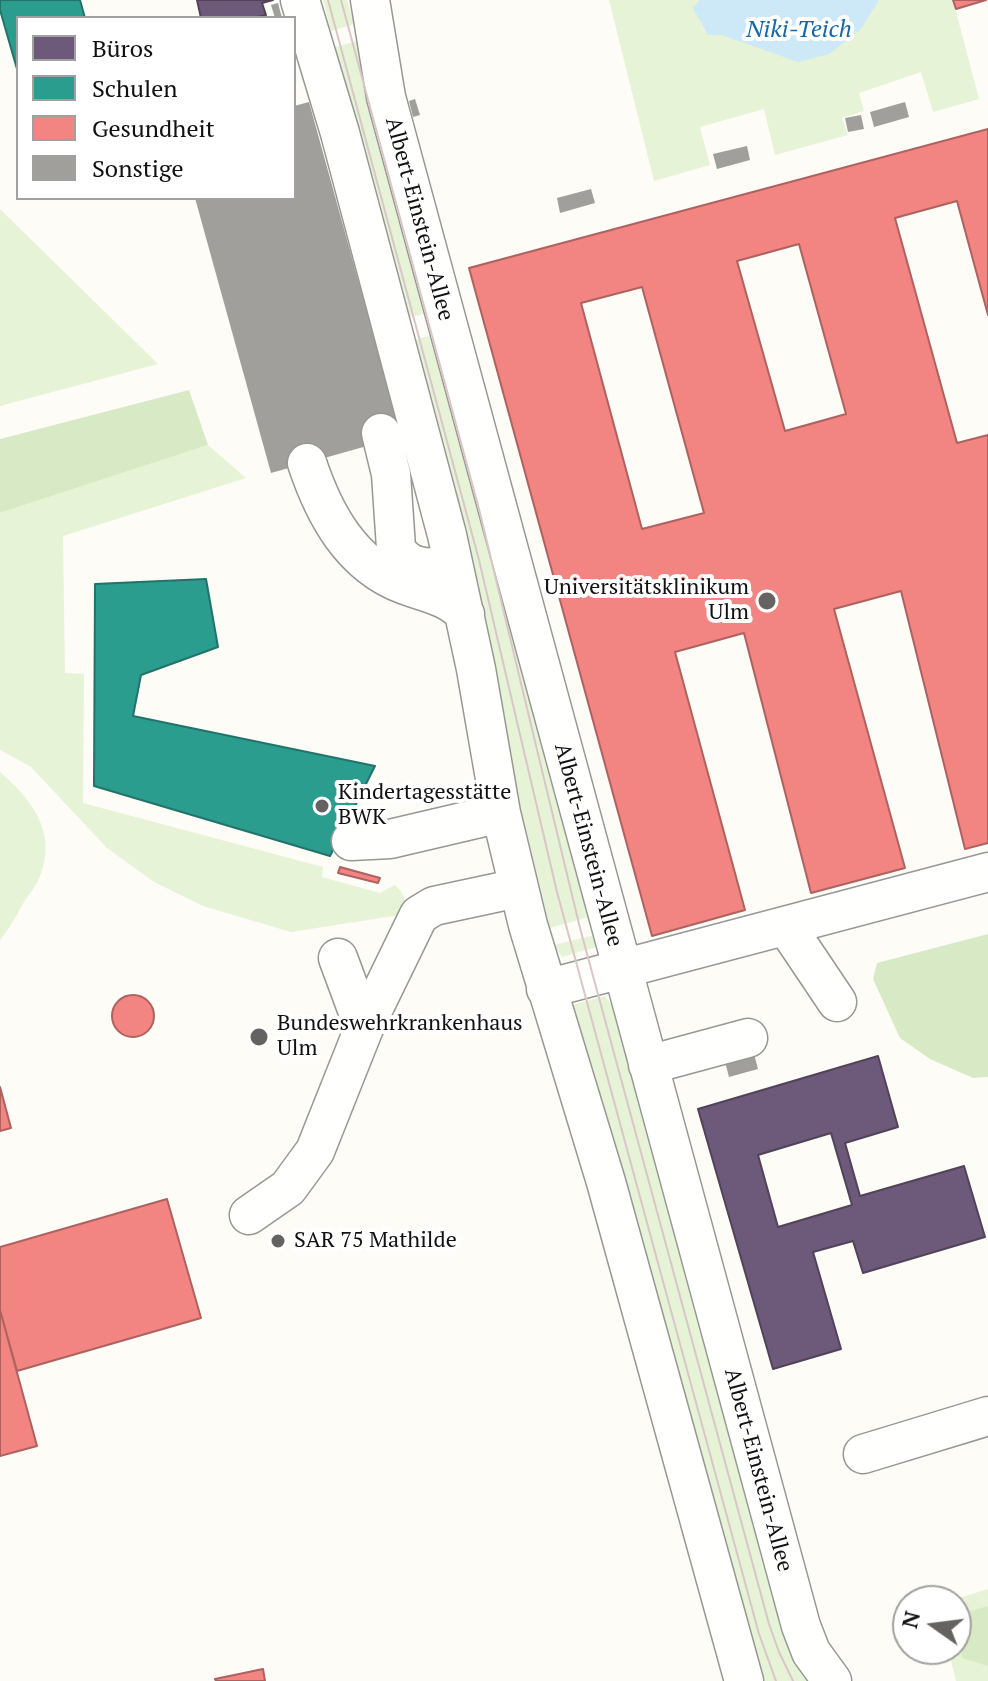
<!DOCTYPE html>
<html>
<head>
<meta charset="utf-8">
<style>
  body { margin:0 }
  #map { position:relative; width:988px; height:1681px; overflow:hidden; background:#fdfcf7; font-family:"PT Serif",serif }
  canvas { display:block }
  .legend { position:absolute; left:16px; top:16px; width:280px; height:184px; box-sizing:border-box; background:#fff; border:2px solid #a0a0a0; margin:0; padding:10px 14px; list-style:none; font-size:24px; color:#111 }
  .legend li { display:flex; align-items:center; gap:16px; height:40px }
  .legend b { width:40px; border:2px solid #a0a0a0 }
  .north { position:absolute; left:892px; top:1585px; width:80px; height:80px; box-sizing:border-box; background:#fff; border:2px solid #a0a0a0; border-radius:50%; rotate:284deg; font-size:22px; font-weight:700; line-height:32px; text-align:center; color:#111 }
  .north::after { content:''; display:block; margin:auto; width:28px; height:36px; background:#646362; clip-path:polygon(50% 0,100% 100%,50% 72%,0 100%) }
</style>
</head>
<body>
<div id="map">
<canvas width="988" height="1681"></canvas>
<ul class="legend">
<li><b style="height:22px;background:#6d597a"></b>Büros</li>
<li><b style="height:22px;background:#2a9d8f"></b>Schulen</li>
<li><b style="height:22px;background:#f28482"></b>Gesundheit</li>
<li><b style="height:22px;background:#a19f9c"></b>Sonstige</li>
</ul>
<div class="north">N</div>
</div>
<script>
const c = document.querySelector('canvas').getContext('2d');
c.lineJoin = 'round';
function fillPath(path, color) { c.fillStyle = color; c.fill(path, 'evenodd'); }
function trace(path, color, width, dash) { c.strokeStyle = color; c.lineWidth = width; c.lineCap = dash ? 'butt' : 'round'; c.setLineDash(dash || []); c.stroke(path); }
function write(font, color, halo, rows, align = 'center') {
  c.font = font + ' "PT Serif",serif'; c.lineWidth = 8; c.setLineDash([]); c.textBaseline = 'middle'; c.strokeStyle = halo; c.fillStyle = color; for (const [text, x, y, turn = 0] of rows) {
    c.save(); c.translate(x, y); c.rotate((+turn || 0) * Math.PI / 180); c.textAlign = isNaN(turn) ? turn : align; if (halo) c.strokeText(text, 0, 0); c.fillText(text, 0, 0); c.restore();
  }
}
const green = new Path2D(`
  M 323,0 L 347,0 L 354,24 L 331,31 Z
  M 609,0 L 953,0 L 979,99 L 933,112 L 921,72 L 859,93 L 864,111 L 842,118 L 848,135 L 775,155 L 764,109 L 700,127 L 710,165 L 654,181 Z
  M 370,37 L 435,311 L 400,320 L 323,51 Z
  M 0,209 L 158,364 L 0,406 Z
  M 441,333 L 599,914 L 550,928 L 406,342 Z
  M 208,445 L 246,478 L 63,536 L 65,673 L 84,674 L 83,803 L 323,867 L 322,877 L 380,893 L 395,885 C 407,896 406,902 400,915 L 291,932 L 203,906 L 154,882 L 107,848 L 31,767 L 0,750 L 0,513 Z
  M 0,772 C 31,799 58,832 40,876 C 37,885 29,894 24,902 C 16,916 10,928 0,940 Z
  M 603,933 L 603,945 L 562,957 L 554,945 Z
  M 605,996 L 611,1004 L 819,1681 L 752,1681 L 572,1005 Z
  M 988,1589 L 988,1681 L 956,1681 L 948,1649 L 956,1649 L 956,1601 L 949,1601 Z`);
const forest = new Path2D(`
  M 189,390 L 208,445 L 0,513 L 0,439 Z
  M 988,934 L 988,1077 L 973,1078 L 930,1059 L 900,1038 L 873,979 L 877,963 Z
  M 988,1606 L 988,1666 L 962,1658 L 956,1631 L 956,1615 Z`);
const water = new Path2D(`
  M 700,0 L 878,0 L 878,2 L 860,30 L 829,54 L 798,62 L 722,35 L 708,35 L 693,8 Z`);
const offices = new Path2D(`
  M 197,0 L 273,0 L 262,3 L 266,15 L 253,18 L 201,18 Z
  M 878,1056 L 898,1127 L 845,1143 L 860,1196 L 964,1166 L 985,1237 L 863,1273 L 853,1241 L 813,1252 L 841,1349 L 773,1369 L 698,1109 ZM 831,1133 L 852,1205 L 778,1227 L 758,1155 Z`);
const schools = new Path2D(`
  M 0,0 L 80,0 L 85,18 L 18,18 L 17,69 L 0,10 Z
  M 206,579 L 218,647 L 141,675 L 133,716 L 375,766 L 330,856 L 94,786 L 95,584 Z`);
const health = new Path2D(`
  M 953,0 L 986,0 L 956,9 Z
  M 988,129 L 988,315 L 957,201 L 895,218 L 957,443 L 988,435 L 988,843 L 965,849 L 901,591 L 834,609 L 905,868 L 811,893 L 744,633 L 675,652 L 745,910 L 652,936 L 469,268 ZM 799,244 L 846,414 L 785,431 L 737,261 ZM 642,287 L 704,513 L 642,529 L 581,303 Z
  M 340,867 L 380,878 L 378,883 L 338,873 Z
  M112 1016a21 21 0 1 1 42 0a21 21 0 1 1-42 0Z
  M 0,1087 L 11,1128 L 0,1131 Z
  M 167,1199 L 201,1318 L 17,1371 L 0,1310 L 0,1247 Z
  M 0,1310 L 37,1446 L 0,1456 Z
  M 263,1669 L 265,1681 L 216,1681 L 215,1679 Z`);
const building = new Path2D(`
  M 278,3 L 282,18 L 275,18 L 271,5 Z
  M 415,99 L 420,115 L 413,117 L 409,101 Z
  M 309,102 L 399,428 L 374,444 L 271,473 L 195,198 L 294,198 L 294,106 Z
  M 905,102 L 909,117 L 874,127 L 870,112 Z
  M 861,115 L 864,129 L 848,132 L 845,118 Z
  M 747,146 L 750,160 L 717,169 L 713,154 Z
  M 591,189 L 595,203 L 560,213 L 557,198 Z
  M 753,1050 L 758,1069 L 729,1077 L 724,1058 Z`);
const minor = new Path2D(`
  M 300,0 L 340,133 L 447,535 L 476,669 L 501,813 L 528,925 L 606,1182 L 744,1681
  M 370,0 L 386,97 L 801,1626 L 811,1652 L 832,1681
  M 381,433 L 391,474 L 396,548 C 406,567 424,569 443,567
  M 307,463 C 324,514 351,565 405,585 C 427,593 448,596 465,614
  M 351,841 L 390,839 L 501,813
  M 786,926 L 837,1002
  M 338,958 L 364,1028
  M 546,989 L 988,872
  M 648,1065 L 748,1038
  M 249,1215 L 288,1188 L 315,1151 L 364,1028 L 419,915 L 434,906 L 518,888
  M 863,1454 L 988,1416`);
const tram = new Path2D(`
  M 328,0 L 479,560 L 557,892 L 759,1634 L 776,1681
  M 341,0 L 479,509 L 580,928 L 769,1624 L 779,1652 L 793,1681`);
const markers = [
  [767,601,10,"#646362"],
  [322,806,8,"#646362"],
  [259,1037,10,"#646362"],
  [278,1241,8,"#646362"]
];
const streetNames = [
  ["Albert-Einstein-Allee",419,219,75],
  ["Albert-Einstein-Allee",588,845,75],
  ["Albert-Einstein-Allee",758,1470,75]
];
const poiNames = [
  ["Universitätsklinikum",749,588,"right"],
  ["Ulm",749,613,"right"],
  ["Kindertagesstätte",338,793],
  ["BWK",338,818],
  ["Bundeswehrkrankenhaus",277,1024],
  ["Ulm",277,1049],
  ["SAR 75 Mathilde",294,1241]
];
const waterNames = [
  ["Niki-Teich",799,30]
];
fillPath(green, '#e7f3d7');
fillPath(forest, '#d8eac5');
fillPath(water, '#cde8f7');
fillPath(offices, '#6d597a');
trace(offices, '#51435a', 2);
fillPath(schools, '#2a9d8f');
trace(schools, '#227369', 2);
fillPath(health, '#f28482');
trace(health, '#ae6260', 2);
fillPath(building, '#a19f9c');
trace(minor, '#979795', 41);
trace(minor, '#fffffe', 38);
trace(tram, '#d9c6c7', 2);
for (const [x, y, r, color] of markers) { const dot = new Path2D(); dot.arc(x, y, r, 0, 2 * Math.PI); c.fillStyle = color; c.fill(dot); trace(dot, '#fff', 3); }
write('22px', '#111', '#fff', streetNames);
write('22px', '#111', '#fff', poiNames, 'left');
write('italic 24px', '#1768a6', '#fff', waterNames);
</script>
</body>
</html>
